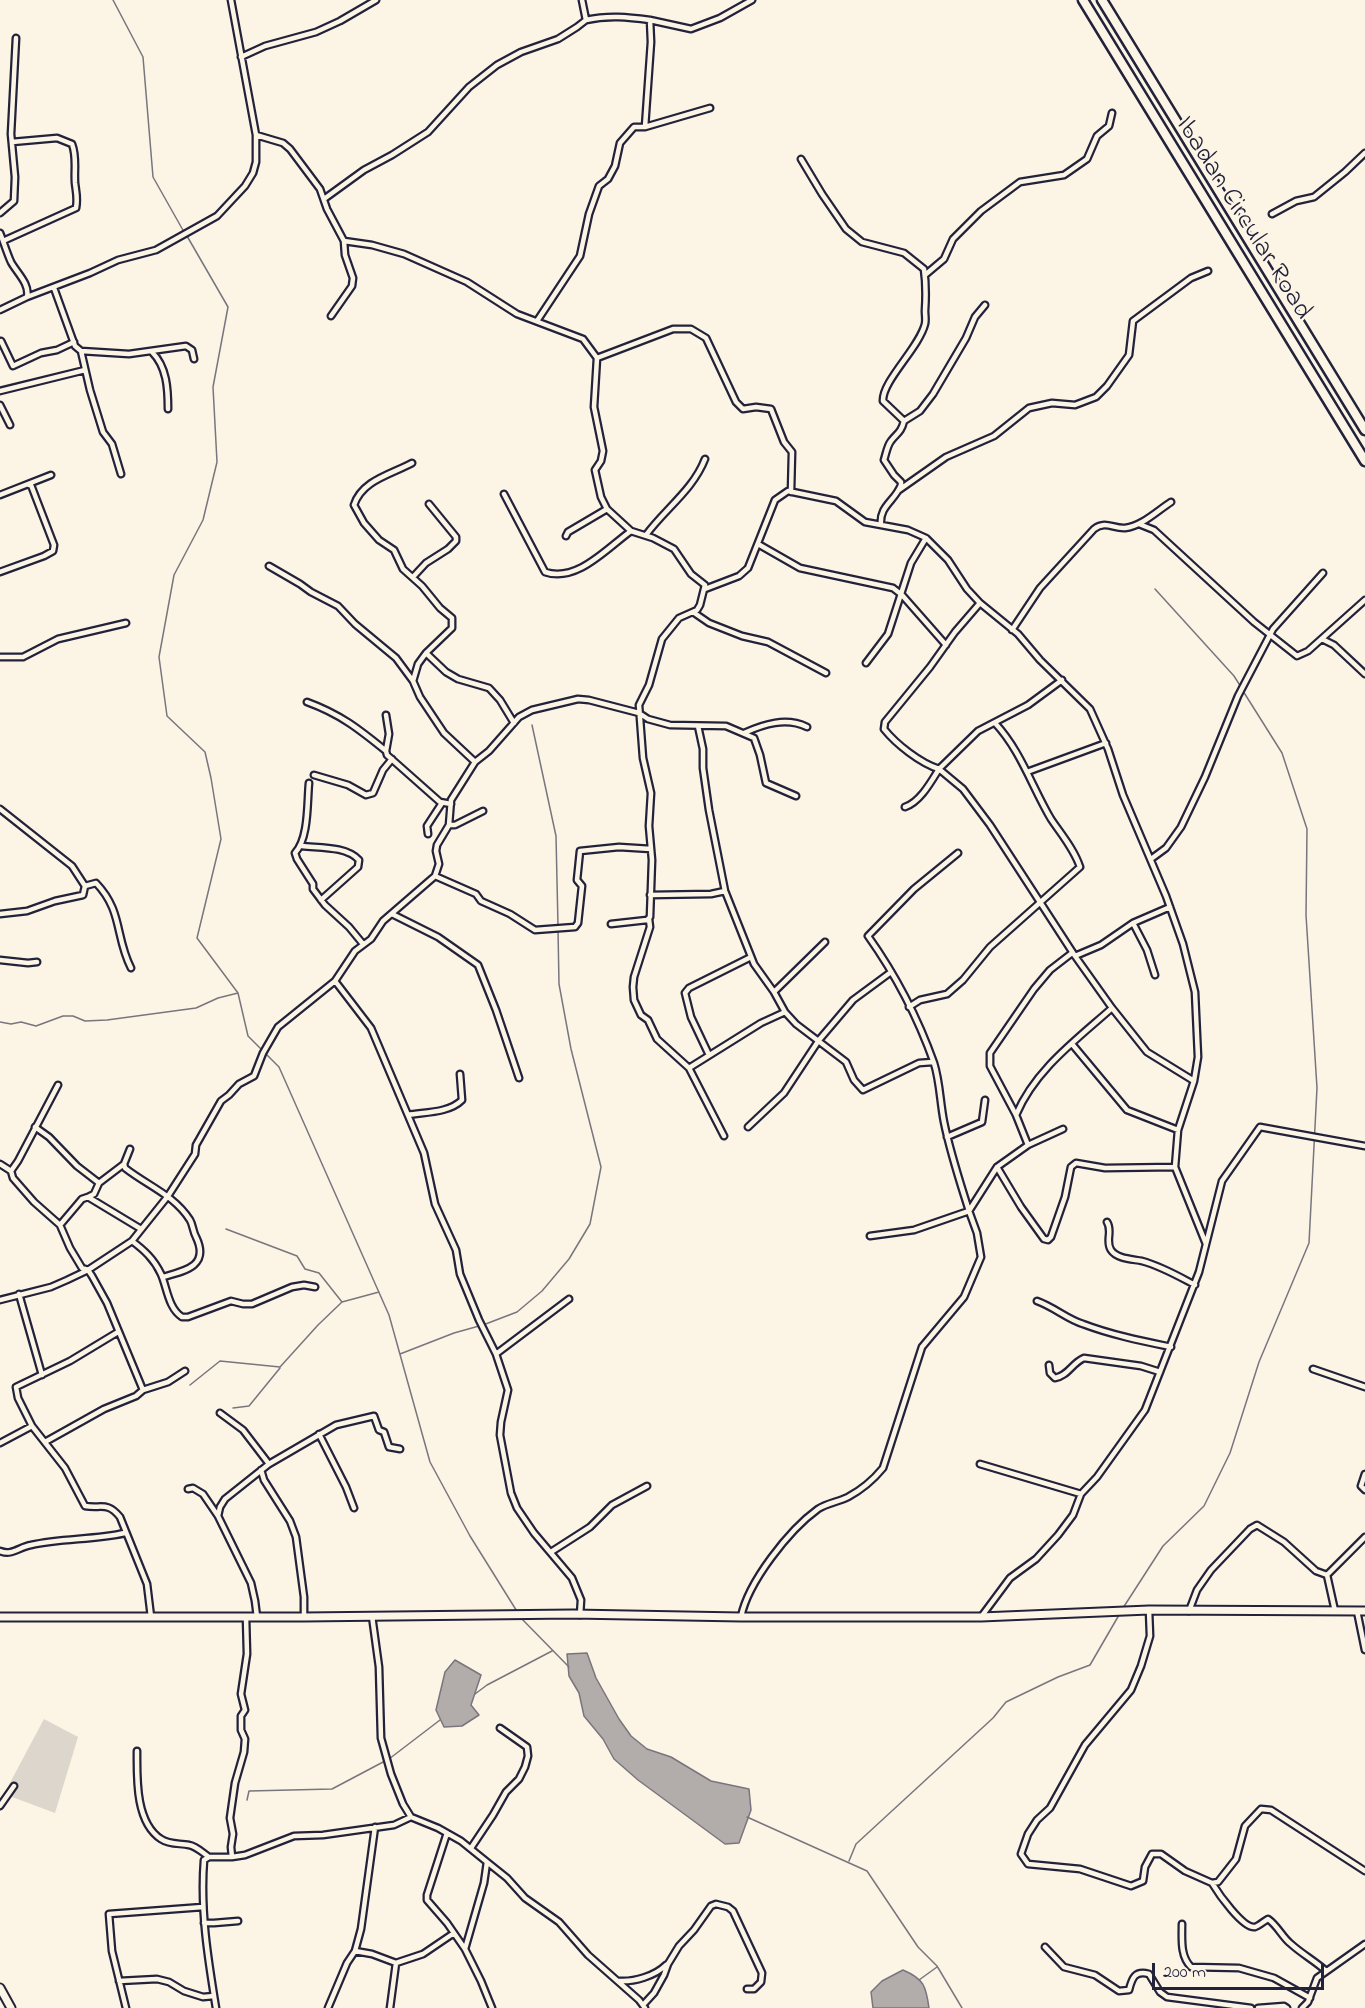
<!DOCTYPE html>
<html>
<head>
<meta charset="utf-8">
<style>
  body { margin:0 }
  #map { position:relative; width:1365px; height:2008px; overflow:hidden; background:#fcf5e5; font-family:"Indie Flower",sans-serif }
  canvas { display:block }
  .scale { position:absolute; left:1152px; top:1963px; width:172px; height:27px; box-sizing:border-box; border:3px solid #22223b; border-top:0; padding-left:8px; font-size:18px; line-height:21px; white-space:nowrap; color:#22223b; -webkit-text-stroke:4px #fcf5e5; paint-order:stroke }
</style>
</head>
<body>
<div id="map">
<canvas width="1365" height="2008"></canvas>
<div class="scale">200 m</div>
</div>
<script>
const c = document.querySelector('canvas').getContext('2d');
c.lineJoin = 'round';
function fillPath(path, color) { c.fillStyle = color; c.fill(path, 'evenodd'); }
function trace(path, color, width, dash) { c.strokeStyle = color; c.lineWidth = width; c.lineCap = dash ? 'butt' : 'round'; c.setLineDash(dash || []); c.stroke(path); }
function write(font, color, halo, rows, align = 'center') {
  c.font = font + ' "Indie Flower",sans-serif'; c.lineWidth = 5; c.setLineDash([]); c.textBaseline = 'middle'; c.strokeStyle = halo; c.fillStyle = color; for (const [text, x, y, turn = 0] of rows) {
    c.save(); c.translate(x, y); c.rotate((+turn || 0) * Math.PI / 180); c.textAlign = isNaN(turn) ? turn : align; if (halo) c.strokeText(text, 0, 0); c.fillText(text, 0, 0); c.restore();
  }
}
const green = new Path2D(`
  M 44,1719 L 78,1737 L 55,1813 L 4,1794 Z`);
const water = new Path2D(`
  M 587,1653 L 596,1678 L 619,1719 L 631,1736 L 647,1749 L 671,1757 L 711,1781 L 749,1789 L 751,1810 L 739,1843 L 725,1844 L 638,1780 L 614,1759 L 603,1739 L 584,1716 L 579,1693 L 569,1676 L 567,1654 Z
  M 455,1660 L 481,1675 L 471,1705 L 479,1715 L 462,1726 L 444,1727 L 436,1710 L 445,1672 Z
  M 903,1970 C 924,1979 926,1986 929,2008 L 873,2008 L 871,1992 L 882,1981 Z`);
const stream = new Path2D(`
  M 113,0 L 143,57 L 153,177 L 184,232
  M 187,236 L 228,307 L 213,387 L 217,462 L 203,520 L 174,575 L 159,657 L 167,716 L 205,752 L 211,778 L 221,839 L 197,938 L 238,993 L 248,1036 L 279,1067 L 389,1315 L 430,1462 L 470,1536 L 518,1613
  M 1155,589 L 1234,676 L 1241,687
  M 532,725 L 556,836 L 558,926
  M 0,1022 L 11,1024 L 21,1022 L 36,1026 L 63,1016 L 73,1016 L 85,1021 L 107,1020 L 196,1008 L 218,998 L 238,993
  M 226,1229 L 297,1256 L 305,1269 L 319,1273 L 342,1302
  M 483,1325 L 517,1312 L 542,1291 L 569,1259 L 590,1224 L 601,1167 L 571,1049 L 559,984 L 558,930
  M 400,1354 L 454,1333 L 479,1326
  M 190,1385 L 220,1361 L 280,1367 L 318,1325 L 342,1302 L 379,1292
  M 233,1408 L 249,1406 L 280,1368
  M 1123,1608 L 1163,1546 L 1204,1506 L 1230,1453 L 1259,1362 L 1309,1243 L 1317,1088 L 1306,915 L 1307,829 L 1282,753 L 1243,691
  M 520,1617 L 569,1667
  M 475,1694 L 487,1685 L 552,1651
  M 389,1759 L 440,1720
  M 247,1800 L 249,1791 L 332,1789 L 385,1761
  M 747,1817 L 867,1871 L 918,1947 L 937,1966 L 962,2008
  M 849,1861 L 856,1844 L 993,1718 L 1006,1702 L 1058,1677 L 1090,1665 L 1119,1615
  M 919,1980 L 937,1967`);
const street = new Path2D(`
  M 582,0 L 586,20 C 608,15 628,17 650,20 L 651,42 L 645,127
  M 650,20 L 691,29 L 720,18 L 752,0
  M 241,57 L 265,46 L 316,32 L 340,21 L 376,0
  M 256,135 L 283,143 L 290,149 L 320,189 L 327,209 L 344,241 L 345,255 L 353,278 L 352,286 L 331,316
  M 801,159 L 822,194 L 846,229 L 862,242 L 904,253 L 924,269 C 926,283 926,296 925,311 C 925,315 926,320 925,324 C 919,348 882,381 883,401 L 904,421 C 901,433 897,433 891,441 C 887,446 886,454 884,460 L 894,475 L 901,482 L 901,485 C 895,501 879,506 881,525
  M 324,199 L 364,170 L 392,155 L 428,132 L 469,87 L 497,65 L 521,52 L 558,39 L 577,27 L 586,20
  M 0,213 L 14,201 L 15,177 L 11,134 L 16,38
  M 1272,214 L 1296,201 L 1314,197 L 1345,172 L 1365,153
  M 0,233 C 4,243 7,253 11,262 C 17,273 30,284 27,297
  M 3,241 L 76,208 C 78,198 76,192 75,183 C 74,169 77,157 72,144 L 57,138 L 12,142
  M 344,241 L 372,245 L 404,254 L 467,282 L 517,314 L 583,339 L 597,358 L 594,407 L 603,451 L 601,461 L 595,470 L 601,497 L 607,509
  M 925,275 L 944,259 L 953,239 L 981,211 L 1020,182 L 1064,175 L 1087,159 L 1097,136 L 1109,126 L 1112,113
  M 54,288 L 75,346 L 81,351 L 129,354 L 186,346 L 192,350 L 194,359
  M 0,310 L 27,297 L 90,273 L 118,260 L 156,250 L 217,216 L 245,186 L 253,173 L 256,162 L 256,135 L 231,0
  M 537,321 L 580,256 L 589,214 L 599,186 L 608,179 L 615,166 L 620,143 L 634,127 L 645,127 L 710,108
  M 1,341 L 13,366 L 41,353 L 57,350 L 74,342
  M 81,351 L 90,390 L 103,432 L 112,444 L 121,474
  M 152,352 C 167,367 168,389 168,409
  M 597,358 L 673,329 L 691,329 L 706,338 L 736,402 L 743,409 L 756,407 L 771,409 L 784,442 L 792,452 L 791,492
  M 0,391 L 85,370
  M 0,405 L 10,425
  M 904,421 L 920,411 L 933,394 L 966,338 L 975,317 L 985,305
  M 412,463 C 392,474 362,480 354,505 L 364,523 L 379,540 L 394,550 L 403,569 L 422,586 L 440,608 L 452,618 L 452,628 L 426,653
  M 899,490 L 946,457 L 994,436 L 1029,408 L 1052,403 L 1075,405 L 1096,397 L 1107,386 L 1129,355 L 1133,321 L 1191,278 L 1208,271
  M 504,494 L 545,572 C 577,583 607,548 631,531
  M 0,495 L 51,475
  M 1139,524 L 1154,530 L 1254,622 L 1297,656 L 1308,651 L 1365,600
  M 646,535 C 665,509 693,490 705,459
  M 566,536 L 568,532 L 607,509 L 631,531 L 653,538 L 674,549 L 691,574 L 705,585 L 700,605 L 697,610 L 679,618 L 662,639 L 649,685 L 639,705 L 643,758 L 651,793 L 649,826 L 652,860 L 650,917 L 647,920 L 611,924
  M 758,544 L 800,568 L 893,588 L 902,595 L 946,645
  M 269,566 L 300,584 L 311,592 L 338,606 L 355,624 L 396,658 L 413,681 L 418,664 L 426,653 L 446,672 L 458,679 L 489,688 L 500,700 L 514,723
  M 0,572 L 44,556 L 53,551 L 54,545 L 31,485 L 29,485
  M 413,577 L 426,563 L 448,549 L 456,541 L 456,537 L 429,504
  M 705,589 L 739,576 L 748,568 L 775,500 L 788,491 L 836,501 L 865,522 L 908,530 L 926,538 L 948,560 L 967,589 L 980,603 L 1018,634 L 1040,660 L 1090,709 L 1108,749 L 1123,795 L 1166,896 L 1183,944 L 1195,992 L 1198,1057 L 1194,1081 L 1178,1130 L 1175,1167 L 1206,1244
  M 693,612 L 709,623 L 742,636 L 768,642 L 826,673
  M 1012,630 L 1040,588 L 1094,529 C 1106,520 1113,529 1125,528 C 1142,526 1157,511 1171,502
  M 1322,639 L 1334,645 L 1365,674
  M 0,657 L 23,657 L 58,639 L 126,623
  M 866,663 L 888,634 L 911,563 L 926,538
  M 1062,680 L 1028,705 L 978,731 L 939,769 L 963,789 L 990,825 L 1075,956 L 1112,1008 L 1147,1052 L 1194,1081
  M 413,681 L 420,697 L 444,733 L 475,762
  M 307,702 C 340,714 359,729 386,751
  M 386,715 L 389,734 L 386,751 L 387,755 L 440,802 L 451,804
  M 698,726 L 703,749 L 703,768 L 709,810 L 725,891 L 754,964 L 774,992 L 785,1012 L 796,1024 L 846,1062 L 854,1080 L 863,1090 L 919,1063 L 933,1062
  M 744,733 C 764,724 786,717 807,727
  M 1027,772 L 1106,743
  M 314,775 L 348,785 L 366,795 L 373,793 L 383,770 L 392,759
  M 309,783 C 307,803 309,838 295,853 L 297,859 L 313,884 L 313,889 L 325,905 L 349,927 L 363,944
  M 905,807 C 920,802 931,782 939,769 C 920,763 896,744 884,729 L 885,722 L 930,667 L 955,632 L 980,603
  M 0,809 L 72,866 L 85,886 L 83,895 L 55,901 L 27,911 L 0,914
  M 449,825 L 455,825 L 483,811
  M 428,834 L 427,826 L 442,803
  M 302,846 C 320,848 346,846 359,860 L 358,867 L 321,900
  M 958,853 L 914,889 L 868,936 C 895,974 918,1018 934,1063 C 940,1082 940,1102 944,1122 C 950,1152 960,1182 969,1211
  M 1151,859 L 1166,848 L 1181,827 L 1205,777 L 1238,696 L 1273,629 L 1323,573
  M 435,876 L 476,894 L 481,901 L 510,914 L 535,930 L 575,927 L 578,923 L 582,886 L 577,880 L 580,851 L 619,847 L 651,849
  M 85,886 L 96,883 C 123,911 115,937 131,968
  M 650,895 L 711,894 L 725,891
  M 392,914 L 438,937 L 478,965 L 496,1010 L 519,1078
  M 649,919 L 650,927 L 634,977 L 633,987 L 634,1000 L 641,1015 L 648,1020 L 657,1039 L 689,1068 L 724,1136
  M 1133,923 L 1147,950 L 1155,975
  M 1075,956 L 1101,945 L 1133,923 L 1170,907
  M 0,960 L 28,963 L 37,962
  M 335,981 L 371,1028 L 424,1153 L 435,1204 L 456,1250 L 460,1274 L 479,1320 L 496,1354 L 508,1390 L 501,1422 L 500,1435 L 511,1493 L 517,1508 L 534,1533 L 572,1578 L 581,1600 L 580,1615
  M 774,992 L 825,942
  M 909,1007 L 920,1000 L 947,994 L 963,980 L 990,947 L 1080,867 C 1074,849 1061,834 1051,819 C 1032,787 1021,751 995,723
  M 1072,1044 L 1127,1110 L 1178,1130
  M 709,1055 L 691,1017 L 685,993 L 689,988 L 751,957
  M 689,1068 L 761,1023 L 785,1012
  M 408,1115 C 425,1112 449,1113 462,1100 L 460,1074
  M 1016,1115 L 990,1066 L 990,1053 L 1034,989 L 1050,970 L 1072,953
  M 35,1127 L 49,1137 L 77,1166 L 99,1183
  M 748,1127 L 784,1093 L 819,1040 L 853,1000 L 891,972
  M 947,1137 L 982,1122 L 985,1100
  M 1028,1145 L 1063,1129
  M 130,1149 L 124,1164 L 125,1168 C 148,1186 174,1195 190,1220 C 193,1225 193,1232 196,1237 C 210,1266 185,1271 163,1277
  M 0,1164 L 11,1171 L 13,1178 L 34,1202 L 60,1225 L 70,1248 L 82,1268 L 88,1270 L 92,1276 L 107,1303 L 143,1390
  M 997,1167 L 1021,1207 L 1044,1239 L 1048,1240 L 1051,1237 L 1065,1197 L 1071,1167 L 1076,1163 L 1105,1168 L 1175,1167
  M 11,1171 L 18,1161 L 58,1085
  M 88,1197 L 94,1194 L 99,1183 L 124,1164
  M 969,1211 L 997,1167 L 1028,1145 L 1016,1115 C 1035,1070 1076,1040 1112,1008
  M 1107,1222 C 1113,1231 1105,1241 1111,1250 C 1117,1259 1132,1259 1142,1261 C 1161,1266 1178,1276 1195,1285
  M 60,1225 L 82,1199 L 88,1197 L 141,1229
  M 132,1241 C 144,1250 154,1259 161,1274 C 167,1287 168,1308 182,1317 L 188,1317 L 231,1301 L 243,1304 L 252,1304 L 292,1287 L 304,1285 L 315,1287
  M 19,1294 L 42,1375
  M 0,1300 L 51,1287 L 67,1280 L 88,1270 L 132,1241 L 168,1196 L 195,1154 L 196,1145 L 221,1101 L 229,1095 L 239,1084 L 254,1076 L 263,1053 L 278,1027 L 335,981 L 355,951 L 371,939 L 383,921 L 435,876 L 439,864 L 436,851 L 437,845 L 449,825 L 451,800 L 475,762 L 489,751 L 519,717 L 532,710 L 578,699 L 589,700 L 639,713 L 648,719 L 670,725 L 726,726 L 754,738 L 760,755 L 766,783 L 796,796
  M 1037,1301 C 1054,1307 1067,1319 1083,1324 C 1112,1335 1142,1341 1171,1347
  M 496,1354 L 569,1299
  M 1049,1365 L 1050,1373 L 1055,1378 C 1068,1376 1072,1363 1084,1358 L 1141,1366 L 1160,1372
  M 1313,1369 L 1365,1387
  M 220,1413 L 243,1430 L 269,1464
  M 32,1426 L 18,1398 L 16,1387 L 70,1361 L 118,1332
  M 319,1434 L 346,1487 L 354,1508
  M 45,1442 L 104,1409 L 136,1396 L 143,1390 L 168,1382 L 185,1371
  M 0,1443 L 32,1426 L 65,1468 L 85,1506 C 101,1509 107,1501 120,1517 L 147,1584 L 151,1617
  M 980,1464 L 1081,1494
  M 261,1470 L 264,1480 L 290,1521 L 296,1537 L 304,1597 L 304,1617
  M 1365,1474 L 1361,1486 L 1365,1490
  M 188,1489 L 193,1488 L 203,1494 L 218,1516 L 251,1583 L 255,1601 L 257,1617
  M 218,1516 L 220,1507 L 225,1499 L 269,1464 L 336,1425 L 374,1416 L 379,1430 L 384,1432 L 389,1447 L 400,1449
  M 0,1551 C 12,1556 19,1547 31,1545 C 62,1538 94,1540 125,1533
  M 551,1552 L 590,1527 L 612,1505 L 647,1486
  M 1149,1610 L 1150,1636 L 1141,1666 L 1131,1690 L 1085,1745 L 1050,1808 L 1037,1820 L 1028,1834 L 1021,1854 L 1028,1864 L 1080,1869 L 1131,1886 L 1143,1881 L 1145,1867 L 1152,1854 L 1161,1854 L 1185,1871 L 1212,1883 L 1218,1882 L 1236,1859 L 1245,1826 L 1261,1809 L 1271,1810 L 1365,1871
  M 1189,1611 L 1197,1590 L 1211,1570 L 1250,1529 L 1257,1525 L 1284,1542 L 1316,1571 L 1327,1575
  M 1335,1611 L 1327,1575 L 1365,1537
  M 1357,1611 L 1365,1650
  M 372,1616 L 379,1667 L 381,1738 L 391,1774 L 403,1804 L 411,1817 L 438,1828 L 461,1841 L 487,1862 L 484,1883 L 465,1949 L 481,1981 L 492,2008
  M 741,1617 C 748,1582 789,1530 818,1509 C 827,1503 838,1502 848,1497 C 861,1490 874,1479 883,1468 L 922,1347 L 964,1297 L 981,1257 L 977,1233 L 969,1211 L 914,1230 L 870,1236
  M 981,1617 L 1010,1578 L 1036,1559 L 1058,1535 L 1073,1515 L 1081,1494 L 1097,1477 L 1145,1410 L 1199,1272 L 1222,1181 L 1260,1127 L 1365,1146
  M 137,1751 C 137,1777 135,1822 161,1839 C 170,1845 180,1843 189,1845 C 196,1846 203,1853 209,1857
  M 0,1806 L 14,1786
  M 447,1833 L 427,1895 L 427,1900 L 447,1923 L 465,1949
  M 471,1848 L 493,1815 L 506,1792 L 519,1779 L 525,1767 L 528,1756 L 527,1747 L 500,1728
  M 232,1857 L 231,1847 L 233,1834 L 230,1818 L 235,1783 L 244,1752 L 245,1739 L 241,1730 L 241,1716 L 245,1710 L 241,1694 L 247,1654 L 246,1617
  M 487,1862 L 507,1878 L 525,1898 L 559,1922 L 588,1955 L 639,2000 L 645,2008
  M 1212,1883 C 1218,1893 1243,1929 1255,1927 C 1259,1926 1264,1921 1268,1919 C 1278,1926 1282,1937 1291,1944 C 1302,1954 1315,1961 1326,1971
  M 204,1923 L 214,1923 L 238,1921
  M 1182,1924 C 1182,1939 1180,1956 1191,1967 L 1239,1968 L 1274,1978 L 1310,1998
  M 1045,1947 L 1064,1967 L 1095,1975 L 1119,1991 L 1129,1990 C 1132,1978 1135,1970 1149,1974 L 1160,1992 L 1167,1997 L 1251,2008
  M 355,1951 L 372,1954 L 396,1963 L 423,1954 L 454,1933
  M 119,1981 L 157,1979 L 169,1982 L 184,1991 L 203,1997 L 214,1996
  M 619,1981 C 634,1982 655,1976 666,1965
  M 643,2005 L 654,1993 L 664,1975 L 668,1964 L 679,1946 L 694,1930 L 711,1906 L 716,1904 L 728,1907 L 733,1911 L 762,1973 L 761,1982 L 754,1989 L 747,1989
  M 126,2008 L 112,1951 L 109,1914 L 203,1907
  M 216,2008 C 208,1959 200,1910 204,1860 L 209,1857 L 232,1857 L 245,1855 L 294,1836 L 323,1835 L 394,1825 L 411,1817
  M 328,2008 L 347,1963 L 355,1951 L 361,1929 L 375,1827
  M 390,2008 L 396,1963
  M 1258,2008 L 1284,2006 L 1287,2008
  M 1302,2008 L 1308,2002 L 1317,1978 L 1365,1944`);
const secondary = new Path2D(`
  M 0,1617 L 304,1617 L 573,1614 L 741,1617 L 981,1617 L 1149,1610 L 1365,1611
  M 0,1988 L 11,2008`);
const highway = new Path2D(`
  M 1083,0 L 1365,461
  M 1102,0 L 1365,430`);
const streetNames = [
  ["Ibadan Circular Road",1242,219,58]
];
fillPath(green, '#dcd6cc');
fillPath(water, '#b2adab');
trace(water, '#78757e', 1.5);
trace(stream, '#78757e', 1.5);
trace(street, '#22223b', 9);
trace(secondary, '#22223b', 11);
trace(highway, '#22223b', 13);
trace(street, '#fcf5e5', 4.5);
trace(secondary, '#fcf5e5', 7);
trace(highway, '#fcf5e5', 8);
write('27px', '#22223b', '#fcf5e5', streetNames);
</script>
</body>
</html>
